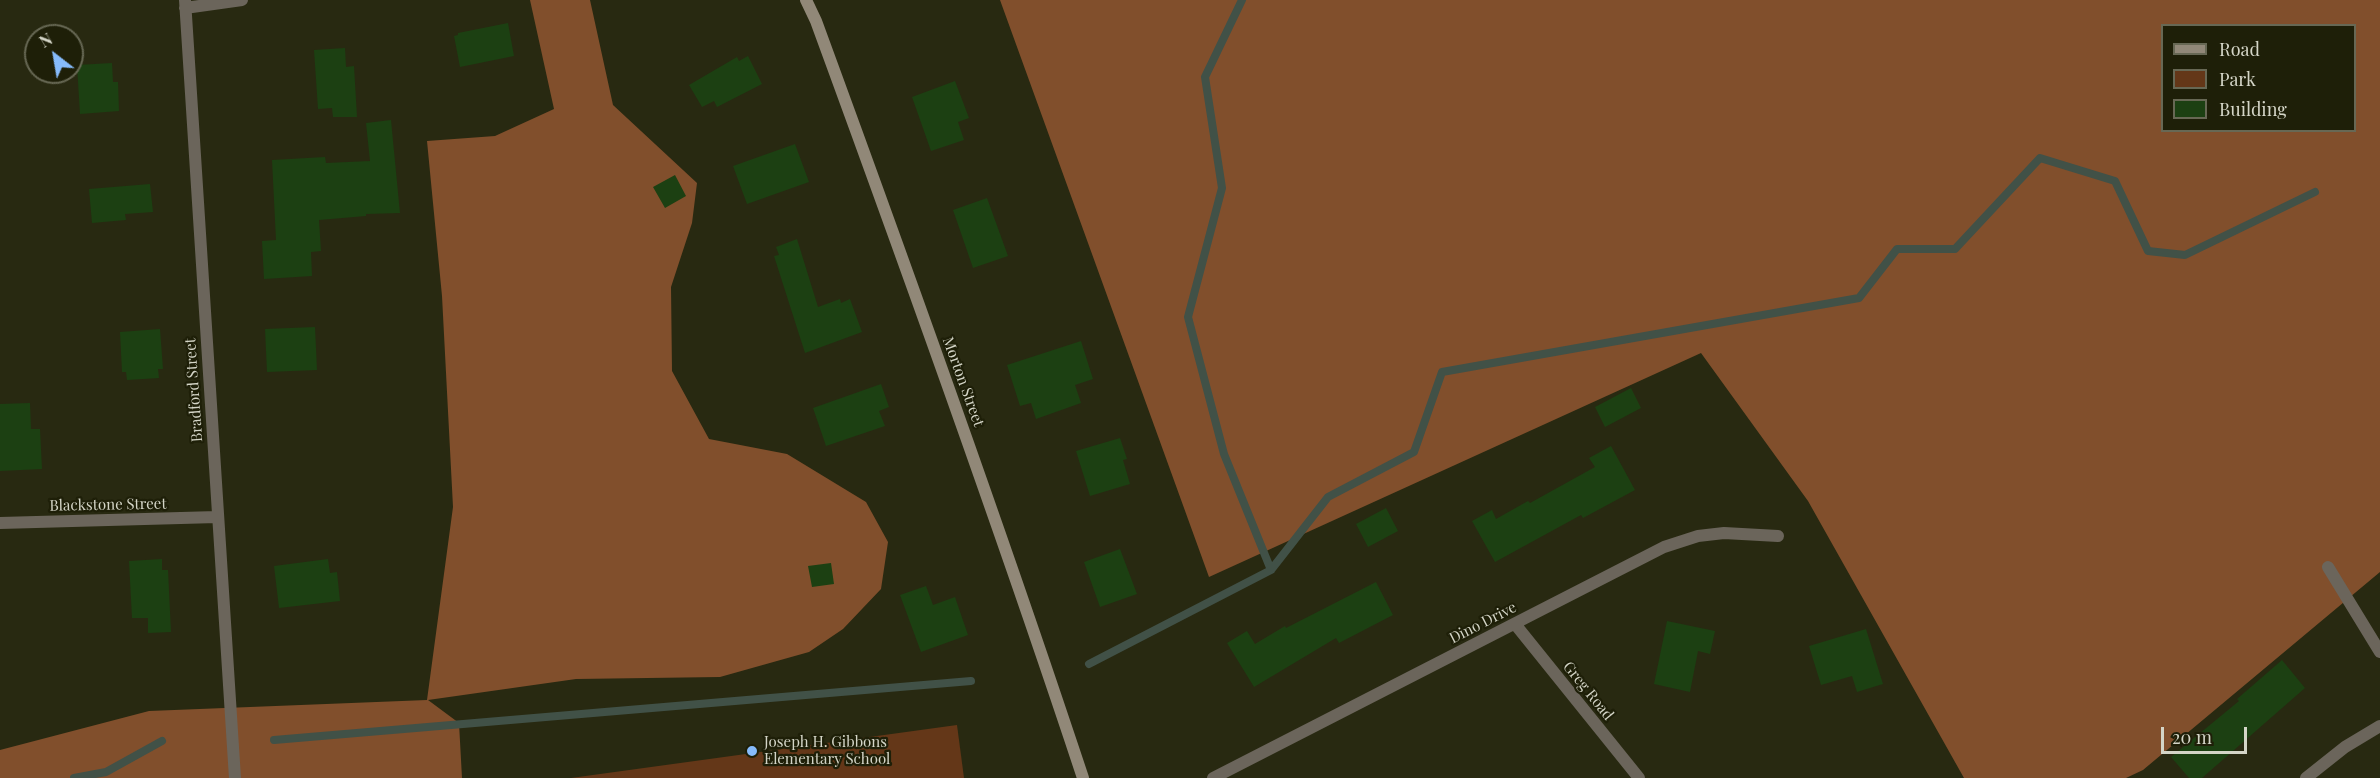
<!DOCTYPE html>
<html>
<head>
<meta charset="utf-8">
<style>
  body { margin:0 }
  #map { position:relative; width:2380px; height:778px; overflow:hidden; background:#282911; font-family:"Playfair Display",serif }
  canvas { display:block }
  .legend { position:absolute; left:2161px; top:24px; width:195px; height:108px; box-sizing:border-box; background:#1e1f08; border:2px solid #676854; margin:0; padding:8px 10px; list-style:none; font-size:18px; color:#d4d5c7 }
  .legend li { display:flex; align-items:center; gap:12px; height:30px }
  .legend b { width:30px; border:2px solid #676854 }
  .north { position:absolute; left:24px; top:24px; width:60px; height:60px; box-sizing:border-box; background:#1e1f08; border:2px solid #676854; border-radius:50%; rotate:329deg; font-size:16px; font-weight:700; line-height:24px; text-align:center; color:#d4d5c7 }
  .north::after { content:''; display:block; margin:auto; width:21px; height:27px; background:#86bbfb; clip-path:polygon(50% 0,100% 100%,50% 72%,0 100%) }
  .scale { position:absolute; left:2161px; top:727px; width:86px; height:27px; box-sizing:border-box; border:3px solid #d4d5c7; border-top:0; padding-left:8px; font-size:18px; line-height:21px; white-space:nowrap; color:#d4d5c7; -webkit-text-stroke:4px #1e1f08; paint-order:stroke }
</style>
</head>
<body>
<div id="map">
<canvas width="2380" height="778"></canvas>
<ul class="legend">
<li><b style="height:8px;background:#918878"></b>Road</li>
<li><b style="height:16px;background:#643718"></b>Park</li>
<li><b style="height:16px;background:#1c4012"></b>Building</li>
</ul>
<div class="north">N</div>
<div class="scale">20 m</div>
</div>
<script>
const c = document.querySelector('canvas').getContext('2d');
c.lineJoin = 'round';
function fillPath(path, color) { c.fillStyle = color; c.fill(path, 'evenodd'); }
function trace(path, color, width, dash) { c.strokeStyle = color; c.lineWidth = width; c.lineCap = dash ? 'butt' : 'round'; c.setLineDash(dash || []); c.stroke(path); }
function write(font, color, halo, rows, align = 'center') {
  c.font = font + ' "Playfair Display",serif'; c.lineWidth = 4.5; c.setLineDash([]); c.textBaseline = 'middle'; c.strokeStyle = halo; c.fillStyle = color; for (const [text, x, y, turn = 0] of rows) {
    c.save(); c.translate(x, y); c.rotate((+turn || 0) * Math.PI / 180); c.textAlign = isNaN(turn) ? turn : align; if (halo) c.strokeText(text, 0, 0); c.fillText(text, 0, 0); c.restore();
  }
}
const green = new Path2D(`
  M 957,725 L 964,778 L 571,778 Z`);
const forest = new Path2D(`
  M 530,0 L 590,0 L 613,105 L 697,183 L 692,223 L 671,287 L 672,371 L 709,439 L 787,454 L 866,502 L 888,542 L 881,589 L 843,629 L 809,652 L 720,677 L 576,679 L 428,700 L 459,723 L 462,778 L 0,778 L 0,750 L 149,711 L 427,700 L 453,507 L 442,296 L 427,141 L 495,136 L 554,109 Z
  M 1000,0 L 2380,0 L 2380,572 L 2143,770 L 2126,778 L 1964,778 L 1808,501 L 1701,353 L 1209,577 ZM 2162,26 L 2354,26 L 2354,130 L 2162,130 Z`);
const stream = new Path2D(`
  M 1242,0 L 1205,77 L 1222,188 L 1188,317 L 1224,454 L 1271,570
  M 1089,664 L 1271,570 L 1328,497 L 1414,452 L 1442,372 L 1859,298 L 1897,249 L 1955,249 L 2040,158 L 2115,181 L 2148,251 L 2185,255 L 2315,192
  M 274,740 L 971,681
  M 74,778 L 106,772 L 162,741`);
const building = new Path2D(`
  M 508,23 L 514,56 L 460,67 L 454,36 L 458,35 L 458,33 Z
  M 345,48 L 346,67 L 354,66 L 357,117 L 333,117 L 332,108 L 318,109 L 314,50 Z
  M 748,56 L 762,84 L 717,107 L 714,101 L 702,107 L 689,85 L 737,57 L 739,61 Z
  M 112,63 L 113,82 L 118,82 L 119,111 L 80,114 L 77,65 Z
  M 955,81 L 969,118 L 958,122 L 964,140 L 931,151 L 912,97 Z
  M 391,120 L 400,213 L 366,214 L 366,216 L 319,220 L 321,251 L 311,252 L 312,276 L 264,279 L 262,241 L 276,240 L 272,160 L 325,157 L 326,163 L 370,161 L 366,123 Z
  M 795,144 L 809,182 L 747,204 L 733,166 Z
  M 675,175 L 686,196 L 665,208 L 653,187 Z
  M 150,184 L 153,212 L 125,214 L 126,220 L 92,223 L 89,189 Z
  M 987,198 L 1008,256 L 973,268 L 953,210 Z
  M 797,239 L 818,307 L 840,299 L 841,303 L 850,299 L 862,332 L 805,353 L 774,256 L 779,255 L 776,247 Z
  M 315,327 L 317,370 L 267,372 L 265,329 Z
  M 160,329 L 163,369 L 158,369 L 159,378 L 127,380 L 126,372 L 122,372 L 120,332 Z
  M 1081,341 L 1093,379 L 1075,385 L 1081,403 L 1036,419 L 1031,403 L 1020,406 L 1007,365 Z
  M 881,384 L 889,407 L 879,411 L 885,426 L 826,446 L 813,408 Z
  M 1631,388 L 1641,408 L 1605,427 L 1595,407 Z
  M 30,403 L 31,429 L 40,429 L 42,469 L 0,471 L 0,404 Z
  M 1120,438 L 1127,459 L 1123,460 L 1130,484 L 1090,496 L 1076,451 Z
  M 1611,446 L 1635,490 L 1583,518 L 1581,515 L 1495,562 L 1472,521 L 1492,510 L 1496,519 L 1528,501 L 1530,503 L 1595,467 L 1589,458 Z
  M 1386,508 L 1398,531 L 1368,547 L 1356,524 Z
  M 1120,549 L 1137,594 L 1100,607 L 1084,562 Z
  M 162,559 L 162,570 L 168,570 L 171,632 L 148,633 L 148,618 L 132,618 L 129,561 Z
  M 328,559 L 330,573 L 337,572 L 340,601 L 279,608 L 274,566 Z
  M 831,563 L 834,584 L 812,587 L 808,566 Z
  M 1376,582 L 1393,615 L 1339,643 L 1336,638 L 1254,687 L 1227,643 L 1247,631 L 1255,644 L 1285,626 L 1286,628 Z
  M 926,586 L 933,605 L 955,597 L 968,635 L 921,652 L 900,595 Z
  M 1667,621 L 1715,631 L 1710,654 L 1698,651 L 1690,692 L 1654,684 Z
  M 1866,629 L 1883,684 L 1857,692 L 1852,676 L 1821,685 L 1809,646 Z
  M 2282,660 L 2305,688 L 2202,778 L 2189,778 L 2171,757 L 2239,701 L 2237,699 Z`);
const street = new Path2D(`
  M 185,0 L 235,778
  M 185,8 L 242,0
  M 0,523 L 217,517
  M 2328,567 L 2380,652
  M 1515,624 L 1639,778
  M 1213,778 L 1664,547 L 1698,536 L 1724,533 L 1778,536
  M 2306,778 L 2345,747 L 2380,726`);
const secondary = new Path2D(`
  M 806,0 L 816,21 C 908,272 999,524 1083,778`);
const markers = [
  [752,751,6,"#86bbfb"]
];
const streetNames = [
  ["Morton Street",963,382,70],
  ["Bradford Street",194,390,-94],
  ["Blackstone Street",108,505,-1],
  ["Dino Drive",1483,623,-27],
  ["Greg Road",1588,691,51]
];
const poiNames = [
  ["Joseph H. Gibbons",764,742],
  ["Elementary School",764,759]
];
fillPath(green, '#643718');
fillPath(forest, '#814f2c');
trace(stream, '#415147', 8);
fillPath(building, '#1c4012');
trace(street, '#6b655b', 12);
trace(secondary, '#918878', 12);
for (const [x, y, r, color] of markers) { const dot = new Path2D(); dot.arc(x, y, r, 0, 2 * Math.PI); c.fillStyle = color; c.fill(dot); trace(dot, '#1e1f08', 2); }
write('15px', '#d4d5c7', '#1e1f08', streetNames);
write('15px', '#d4d5c7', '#1e1f08', poiNames, 'left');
</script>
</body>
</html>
